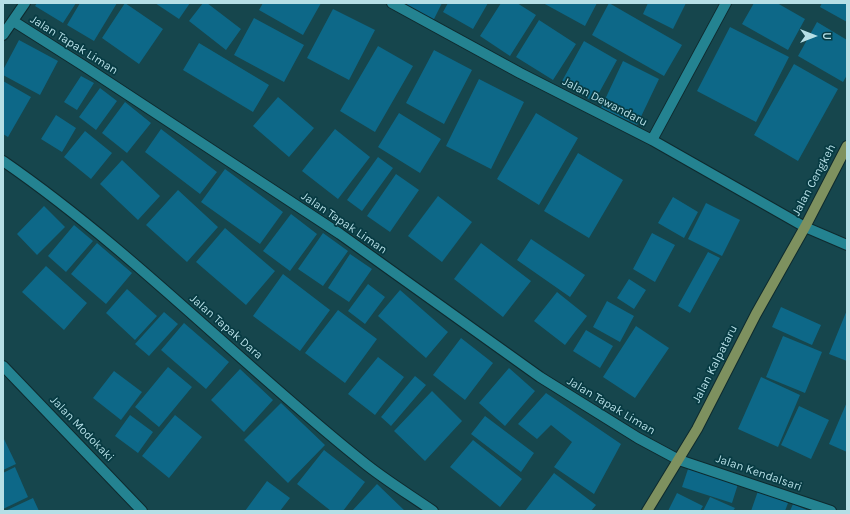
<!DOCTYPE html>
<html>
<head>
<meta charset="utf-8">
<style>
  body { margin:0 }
  #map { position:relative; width:850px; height:514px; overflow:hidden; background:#16464d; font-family:Karla,sans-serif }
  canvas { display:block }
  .frame { position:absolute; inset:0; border:4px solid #b6dfe6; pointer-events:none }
  .north { position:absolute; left:794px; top:16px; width:40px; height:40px; -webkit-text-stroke:3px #073b43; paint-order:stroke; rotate:90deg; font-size:11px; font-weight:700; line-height:16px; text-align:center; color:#b6dfe6 }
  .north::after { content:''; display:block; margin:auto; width:14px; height:18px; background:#b6dfe6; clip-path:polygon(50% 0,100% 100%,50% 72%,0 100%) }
</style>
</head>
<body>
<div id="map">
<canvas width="850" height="514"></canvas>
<div class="frame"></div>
<div class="north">U</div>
</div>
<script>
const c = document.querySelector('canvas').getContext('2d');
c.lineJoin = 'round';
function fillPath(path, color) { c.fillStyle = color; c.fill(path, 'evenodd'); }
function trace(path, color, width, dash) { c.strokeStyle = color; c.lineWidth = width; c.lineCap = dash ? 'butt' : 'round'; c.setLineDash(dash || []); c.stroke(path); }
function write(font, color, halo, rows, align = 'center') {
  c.font = font + ' Karla,sans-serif'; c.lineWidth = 3.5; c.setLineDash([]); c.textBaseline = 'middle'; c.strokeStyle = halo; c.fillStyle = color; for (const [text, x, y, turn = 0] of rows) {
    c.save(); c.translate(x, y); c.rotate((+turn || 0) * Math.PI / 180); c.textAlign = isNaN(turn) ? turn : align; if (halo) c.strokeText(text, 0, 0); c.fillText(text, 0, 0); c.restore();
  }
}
const building = new Path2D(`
  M 37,3 L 76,3 L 63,23 L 35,6 Z
  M 80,3 L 117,3 L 94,41 L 67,25 Z
  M 125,3 L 163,29 L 139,64 L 102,38 Z
  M 155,3 L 190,3 L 179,19 Z
  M 203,3 L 207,3 L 241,29 L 226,50 L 189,21 Z
  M 263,3 L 321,3 L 303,35 L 259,10 Z
  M 396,3 L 442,3 L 433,21 Z
  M 448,3 L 488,3 L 473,29 L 443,12 Z
  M 501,3 L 517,3 L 536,15 L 510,56 L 480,36 Z
  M 543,3 L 597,3 L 585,26 Z
  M 609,3 L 682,45 L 664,76 L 592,35 Z
  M 648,3 L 686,3 L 673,29 L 643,14 Z
  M 754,3 L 777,3 L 805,19 L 788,50 L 742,24 Z
  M 822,3 L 847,3 L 847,22 L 820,7 Z
  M 333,9 L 375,30 L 349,80 L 307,58 Z
  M 254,18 L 304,45 L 284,82 L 234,55 Z
  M 539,20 L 576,44 L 553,80 L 516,57 Z
  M 817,22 L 847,40 L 847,75 L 843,82 L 798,56 Z
  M 730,27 L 789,57 L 756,122 L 697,91 Z
  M 19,40 L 58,61 L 40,95 L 3,75 L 3,70 Z
  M 584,41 L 617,60 L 594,102 L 561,83 Z
  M 199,43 L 269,85 L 253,112 L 183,70 Z
  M 378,46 L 413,66 L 375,132 L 340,111 Z
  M 434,50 L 472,70 L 444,124 L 406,103 Z
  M 623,61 L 659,79 L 637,125 L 601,108 Z
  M 794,64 L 838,89 L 798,161 L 754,135 Z
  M 81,76 L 94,83 L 77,110 L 64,102 Z
  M 479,79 L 524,102 L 491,169 L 446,146 Z
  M 3,81 L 31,97 L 8,137 L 3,134 Z
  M 100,88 L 117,101 L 96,130 L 79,117 Z
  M 278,97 L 314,128 L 289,157 L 253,126 Z
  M 125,102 L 151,123 L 127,153 L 102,133 Z
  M 399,113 L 441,139 L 420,173 L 378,147 Z
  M 536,113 L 578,138 L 539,205 L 497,179 Z
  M 56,115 L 76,128 L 62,152 L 41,139 Z
  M 161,129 L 217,172 L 200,194 L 145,152 Z
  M 335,129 L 370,157 L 338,199 L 302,171 Z
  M 85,131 L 112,153 L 91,179 L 64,157 Z
  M 578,153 L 623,180 L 589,238 L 544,211 Z
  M 378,157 L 393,168 L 362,211 L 347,200 Z
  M 122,160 L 160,196 L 138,220 L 100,184 Z
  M 225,169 L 283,212 L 260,244 L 201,202 Z
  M 396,174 L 419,190 L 390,232 L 367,216 Z
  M 178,190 L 218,227 L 187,262 L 146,225 Z
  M 438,196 L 472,222 L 442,262 L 408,236 Z
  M 673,197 L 698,212 L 684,238 L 658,223 Z
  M 706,203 L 740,220 L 722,256 L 688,239 Z
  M 44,206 L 65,227 L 37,255 L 17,234 Z
  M 291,214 L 317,234 L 290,271 L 263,251 Z
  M 74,225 L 93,241 L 66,272 L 48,256 Z
  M 225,228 L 275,271 L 246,305 L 196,262 Z
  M 323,233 L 348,251 L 323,286 L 298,269 Z
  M 652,233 L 675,245 L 655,282 L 633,269 Z
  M 531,239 L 585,275 L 570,297 L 517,260 Z
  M 97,243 L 132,273 L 106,304 L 71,274 Z
  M 481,243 L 531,281 L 503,317 L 454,279 Z
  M 708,252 L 720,258 L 690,313 L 678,306 Z
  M 350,254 L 372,269 L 349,302 L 328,288 Z
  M 46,266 L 87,303 L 64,330 L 22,292 Z
  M 283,274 L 330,310 L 300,351 L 253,316 Z
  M 629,279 L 646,290 L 634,309 L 617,298 Z
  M 368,284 L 385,297 L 365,324 L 348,311 Z
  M 127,289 L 157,316 L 135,340 L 106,313 Z
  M 400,290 L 448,332 L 426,358 L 378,316 Z
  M 557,292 L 587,316 L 565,345 L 534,321 Z
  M 607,301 L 634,316 L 620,342 L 593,327 Z
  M 781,307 L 821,325 L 812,345 L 772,327 Z
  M 338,310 L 377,339 L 345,383 L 305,353 Z
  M 847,310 L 847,361 L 829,354 Z
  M 164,312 L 178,324 L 149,356 L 135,344 Z
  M 184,323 L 229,362 L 206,389 L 161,350 Z
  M 636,326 L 669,348 L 635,398 L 603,377 Z
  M 586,330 L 613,346 L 600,368 L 573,351 Z
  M 783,336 L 822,352 L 805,393 L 766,377 Z
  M 461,338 L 493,363 L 465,400 L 433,375 Z
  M 378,357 L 404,377 L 375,415 L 348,394 Z
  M 168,367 L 192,387 L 159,427 L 135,407 Z
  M 509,368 L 535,391 L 505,426 L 479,403 Z
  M 240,369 L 273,400 L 244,432 L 211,400 Z
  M 114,371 L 142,392 L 121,420 L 93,398 Z
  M 415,376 L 426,385 L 391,426 L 381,417 Z
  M 761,377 L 800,395 L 778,447 L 738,429 Z
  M 432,391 L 462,421 L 425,461 L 394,431 Z
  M 546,393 L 621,444 L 594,494 L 554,467 L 572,442 L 551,425 L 537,439 L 518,424 Z
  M 847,402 L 847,452 L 829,444 Z
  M 281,403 L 325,445 L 288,483 L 244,440 Z
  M 799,406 L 829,420 L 811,459 L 781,445 Z
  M 130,415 L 153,432 L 138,453 L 115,436 Z
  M 175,415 L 202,437 L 169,478 L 142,456 Z
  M 485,416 L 534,453 L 521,472 L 471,434 Z
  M 3,437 L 16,464 L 3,470 Z
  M 473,440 L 522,479 L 500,507 L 450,467 Z
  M 324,450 L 365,482 L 343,511 L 331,511 L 297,484 Z
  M 15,467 L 28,497 L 3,509 L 3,473 Z
  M 688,469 L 738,484 L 732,503 L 682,487 Z
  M 554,473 L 596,505 L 591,511 L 525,511 Z
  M 267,481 L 290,498 L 280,511 L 245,511 Z
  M 377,484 L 405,511 L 352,511 Z
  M 758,491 L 788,503 L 785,511 L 751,511 Z
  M 677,493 L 703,506 L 700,511 L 668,511 Z
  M 710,497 L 735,508 L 733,511 L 703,511 Z
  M 33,498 L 39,511 L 5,511 Z
  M 793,504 L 809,511 L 790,511 Z`);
const minor = new Path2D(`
  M 392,3 L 520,73 L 652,140 L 805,227 L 847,245
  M 13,21 L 84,66 L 340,234 L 540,377 L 638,438 L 679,460 L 831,511
  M 3,35 L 25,3
  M 652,140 L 726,3
  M 3,161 C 132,250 241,365 363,462 C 385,480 410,495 433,511
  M 3,366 L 142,511`);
const primary = new Path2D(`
  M 647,511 L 697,429 L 756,314 L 805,227 L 847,146`);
const streetNames = [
  ["Jalan Tapak Liman",74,45,32],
  ["Jalan Dewandaru",605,102,27],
  ["Jalan Cengkeh",814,180,-62],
  ["Jalan Tapak Liman",344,223,34],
  ["Jalan Tapak Dara",226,327,41],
  ["Jalan Kalpataru",715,364,-63],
  ["Jalan Tapak Liman",611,406,31],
  ["Jalan Modokaki",82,429,46],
  ["Jalan Kendalsari",759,473,19]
];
fillPath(building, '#0d6888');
trace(minor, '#0e2a2e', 12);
trace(primary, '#0e2a2e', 12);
trace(minor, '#248391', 10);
trace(primary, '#7e915f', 10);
write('12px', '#b6dfe6', '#073b43', streetNames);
</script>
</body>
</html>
